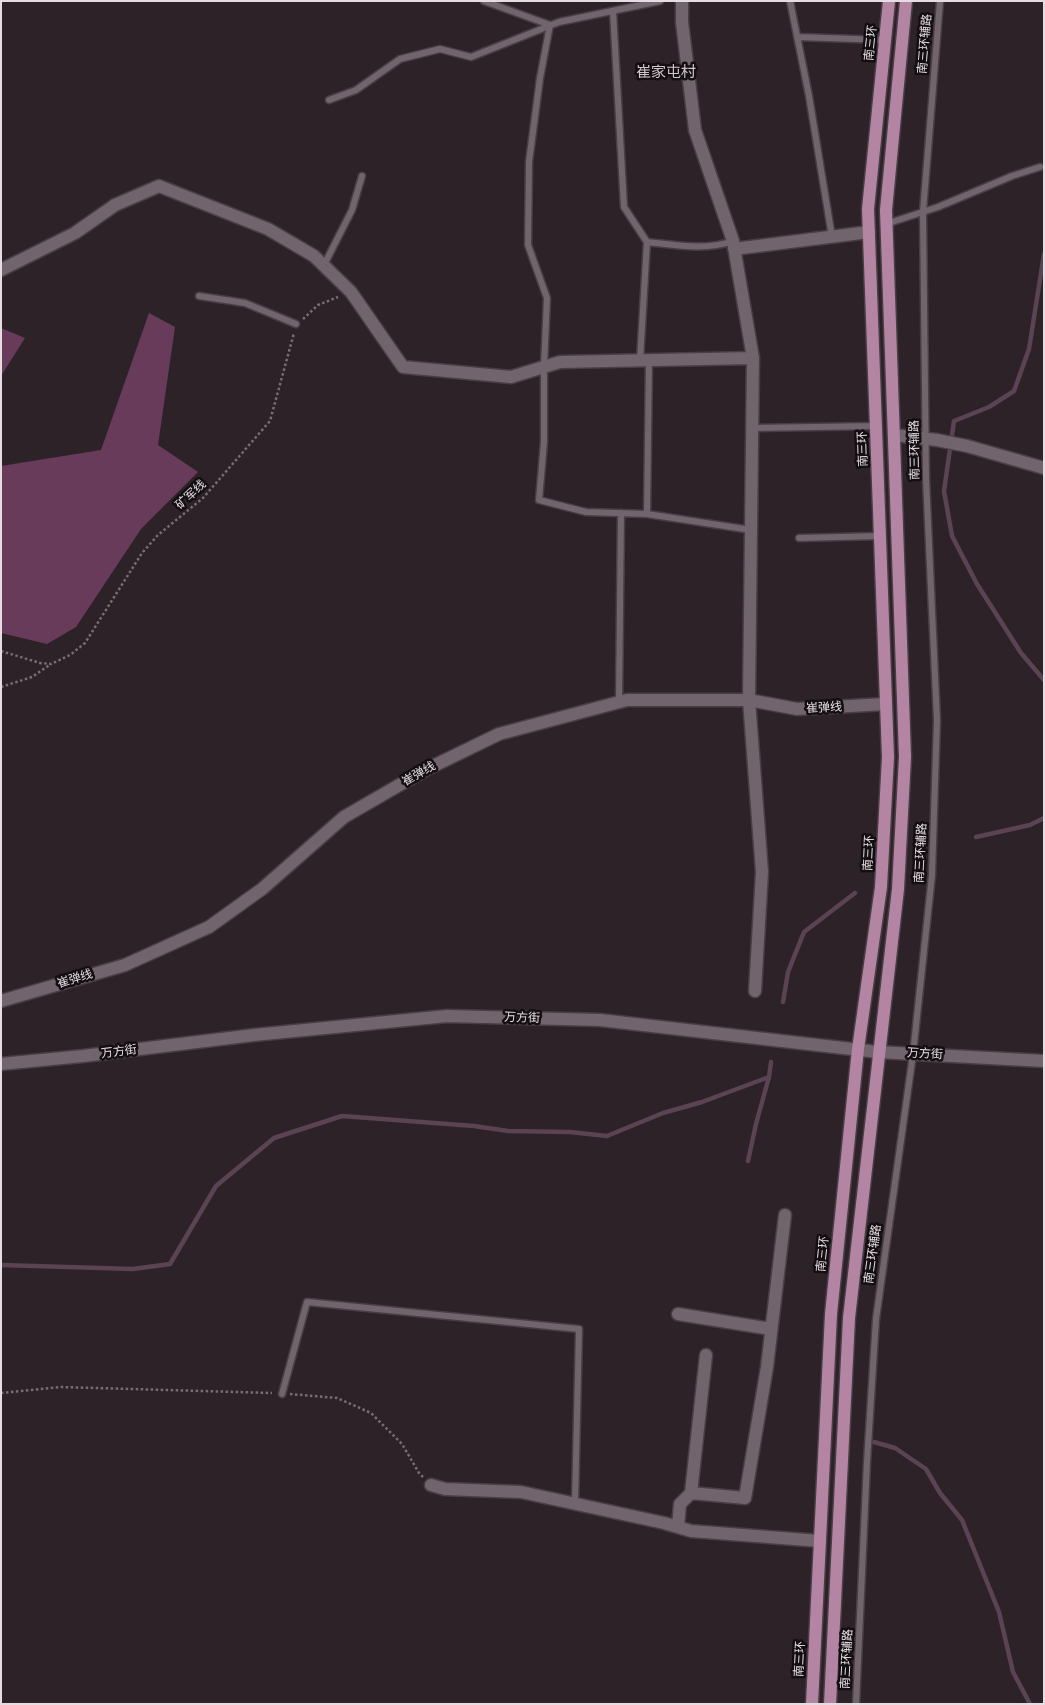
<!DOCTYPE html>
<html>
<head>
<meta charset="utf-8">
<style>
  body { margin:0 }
  #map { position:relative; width:1045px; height:1705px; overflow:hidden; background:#2e2229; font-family:"Fira Sans Condensed",sans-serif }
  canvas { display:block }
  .frame { position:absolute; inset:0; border:2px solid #e5dde2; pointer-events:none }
</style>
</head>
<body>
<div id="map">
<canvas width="1045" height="1705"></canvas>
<div class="frame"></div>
</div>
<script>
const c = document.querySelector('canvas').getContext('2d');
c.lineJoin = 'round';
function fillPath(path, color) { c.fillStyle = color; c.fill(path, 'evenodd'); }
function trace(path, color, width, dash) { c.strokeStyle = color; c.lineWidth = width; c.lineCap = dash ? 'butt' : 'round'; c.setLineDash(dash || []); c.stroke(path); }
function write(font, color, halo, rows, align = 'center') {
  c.font = font + ' "Fira Sans Condensed","Noto Sans SC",sans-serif'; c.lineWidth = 5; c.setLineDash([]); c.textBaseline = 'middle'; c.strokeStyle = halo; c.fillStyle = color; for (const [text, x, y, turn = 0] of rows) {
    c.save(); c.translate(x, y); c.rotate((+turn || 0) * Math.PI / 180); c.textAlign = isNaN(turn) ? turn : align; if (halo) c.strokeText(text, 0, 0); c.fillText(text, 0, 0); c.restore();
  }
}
const green = new Path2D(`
  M 149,313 L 175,327 L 158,445 L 198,472 L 141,529 L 76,627 L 47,644 L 1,633 L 1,466 L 101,450 Z
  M 1,328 L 25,338 L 1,376 Z`);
const stream = new Path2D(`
  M 1044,254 L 1029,349 L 1014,391 L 989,407 L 954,421 L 944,491 L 952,536 L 977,584 L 1021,653 L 1044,680
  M 976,837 L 1030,825 L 1044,818
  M 783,1002 L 788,972 L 804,932 L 855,893
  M 748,1161 L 756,1124 L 769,1077 L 771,1062
  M 1,1265 L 133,1269 L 170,1264 L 216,1186 L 274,1138 L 342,1116 L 474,1126 L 508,1131 L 570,1132 L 607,1136 L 663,1113 L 702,1102 L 769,1077
  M 874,1442 L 895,1448 L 926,1469 L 940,1493 L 962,1520 L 999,1612 L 1013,1672 L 1030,1704`);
const path = new Path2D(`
  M 303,319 L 318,305 L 338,297
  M 1,651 L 40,663 L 51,664 L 70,655 L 85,643 L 142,553 L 158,535 L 203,498 L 270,421 L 294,333
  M 1,687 L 32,677 L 51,664
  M 1,1393 L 61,1387 L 272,1393
  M 290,1394 L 337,1398 L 371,1413 L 402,1444 L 419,1473 L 423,1477`);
const service = new Path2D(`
  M 484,1 L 550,25 L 540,78 L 529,162 L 528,245 L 547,298 L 544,367 L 544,442 L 539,500 L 586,512 L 647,514
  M 790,1 L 809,96 L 832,237
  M 613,11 L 624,207 L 647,242 L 640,360
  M 797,37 L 885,40
  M 329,100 L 356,90 L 400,59 L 440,49 L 471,57 L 559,22 L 660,1
  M 886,224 L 938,207 L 1012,176 L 1040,167
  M 647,242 C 676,245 705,251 733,241
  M 324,265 L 352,210 L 362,176
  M 199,296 L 245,303 L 296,324
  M 649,360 L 647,514 L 751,530
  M 752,428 L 876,426
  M 799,538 L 880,536
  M 619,702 L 621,513
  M 282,1394 L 307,1302 L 579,1329 L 575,1503
  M 856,1704 L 867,1462 L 876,1319 L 913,1054 L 932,875 L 937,720 L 926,479 L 923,212 L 940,1`);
const minor = new Path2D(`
  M 682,1 L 682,22 L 695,130 L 733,241 L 753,358 L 749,700 L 762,872 L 755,991
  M 734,249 L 869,232
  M 1,270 L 75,233 L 115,205 L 159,186 L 268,229 L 314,256 L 351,292 L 403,367 L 511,377 L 560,362 L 753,358
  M 894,435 L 937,440 L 967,446 L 1044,468
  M 1,1001 L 125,965 L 209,927 L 262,889 L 344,817 L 427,769 L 499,734 L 627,700 L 749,700 L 797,709 L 886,704
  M 678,1314 L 771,1329
  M 431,1485 L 445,1489 L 521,1492 L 664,1523 L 691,1531 L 820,1541
  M 691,1493 L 706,1355
  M 678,1527 L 680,1504 L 691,1493 L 745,1498 L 767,1367 L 785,1215`);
const tertiary = new Path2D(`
  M 1,1064 L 83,1056 L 254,1035 L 447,1016 L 600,1020 L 878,1052 L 1044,1061`);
const primary = new Path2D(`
  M 812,1704 L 831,1314 L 858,1049 L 881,887 L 888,757 L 868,209 L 889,1
  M 830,1704 L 849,1318 L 898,889 L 905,757 L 886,210 L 906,1`);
const streetNames = [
  ["南三环",871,43,-84],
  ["南三环辅路",925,44,-85],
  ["南三环",863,449,-92],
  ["南三环辅路",915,450,-91],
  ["矿军线",191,495,-43],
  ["崔弹线",824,708,-3],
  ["崔弹线",419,774,-29],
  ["南三环",869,853,-87],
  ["南三环辅路",921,853,-87],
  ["崔弹线",75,979,-17],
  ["万方街",522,1018,2],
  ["万方街",119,1052,-7],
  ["万方街",925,1054,3],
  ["南三环",823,1254,-84],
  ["南三环辅路",873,1254,-82],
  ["南三环",800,1659,-87],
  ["南三环辅路",847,1659,-87]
];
const quarterNames = [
  ["崔家屯村",666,73]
];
fillPath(green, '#693b5a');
trace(stream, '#5a4353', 4.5);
trace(service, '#483e44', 9);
trace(minor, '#483e44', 15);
trace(tertiary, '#483e44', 15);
trace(primary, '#483e44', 15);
trace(path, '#786e74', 2.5, [2.5, 2.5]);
trace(service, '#71646c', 6);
trace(minor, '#71646c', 12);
trace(tertiary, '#71646c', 12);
trace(primary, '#b485a3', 12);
write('12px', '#e5dde2', '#130e11', streetNames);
write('15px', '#d3c4cd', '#130e11', quarterNames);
</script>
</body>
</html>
